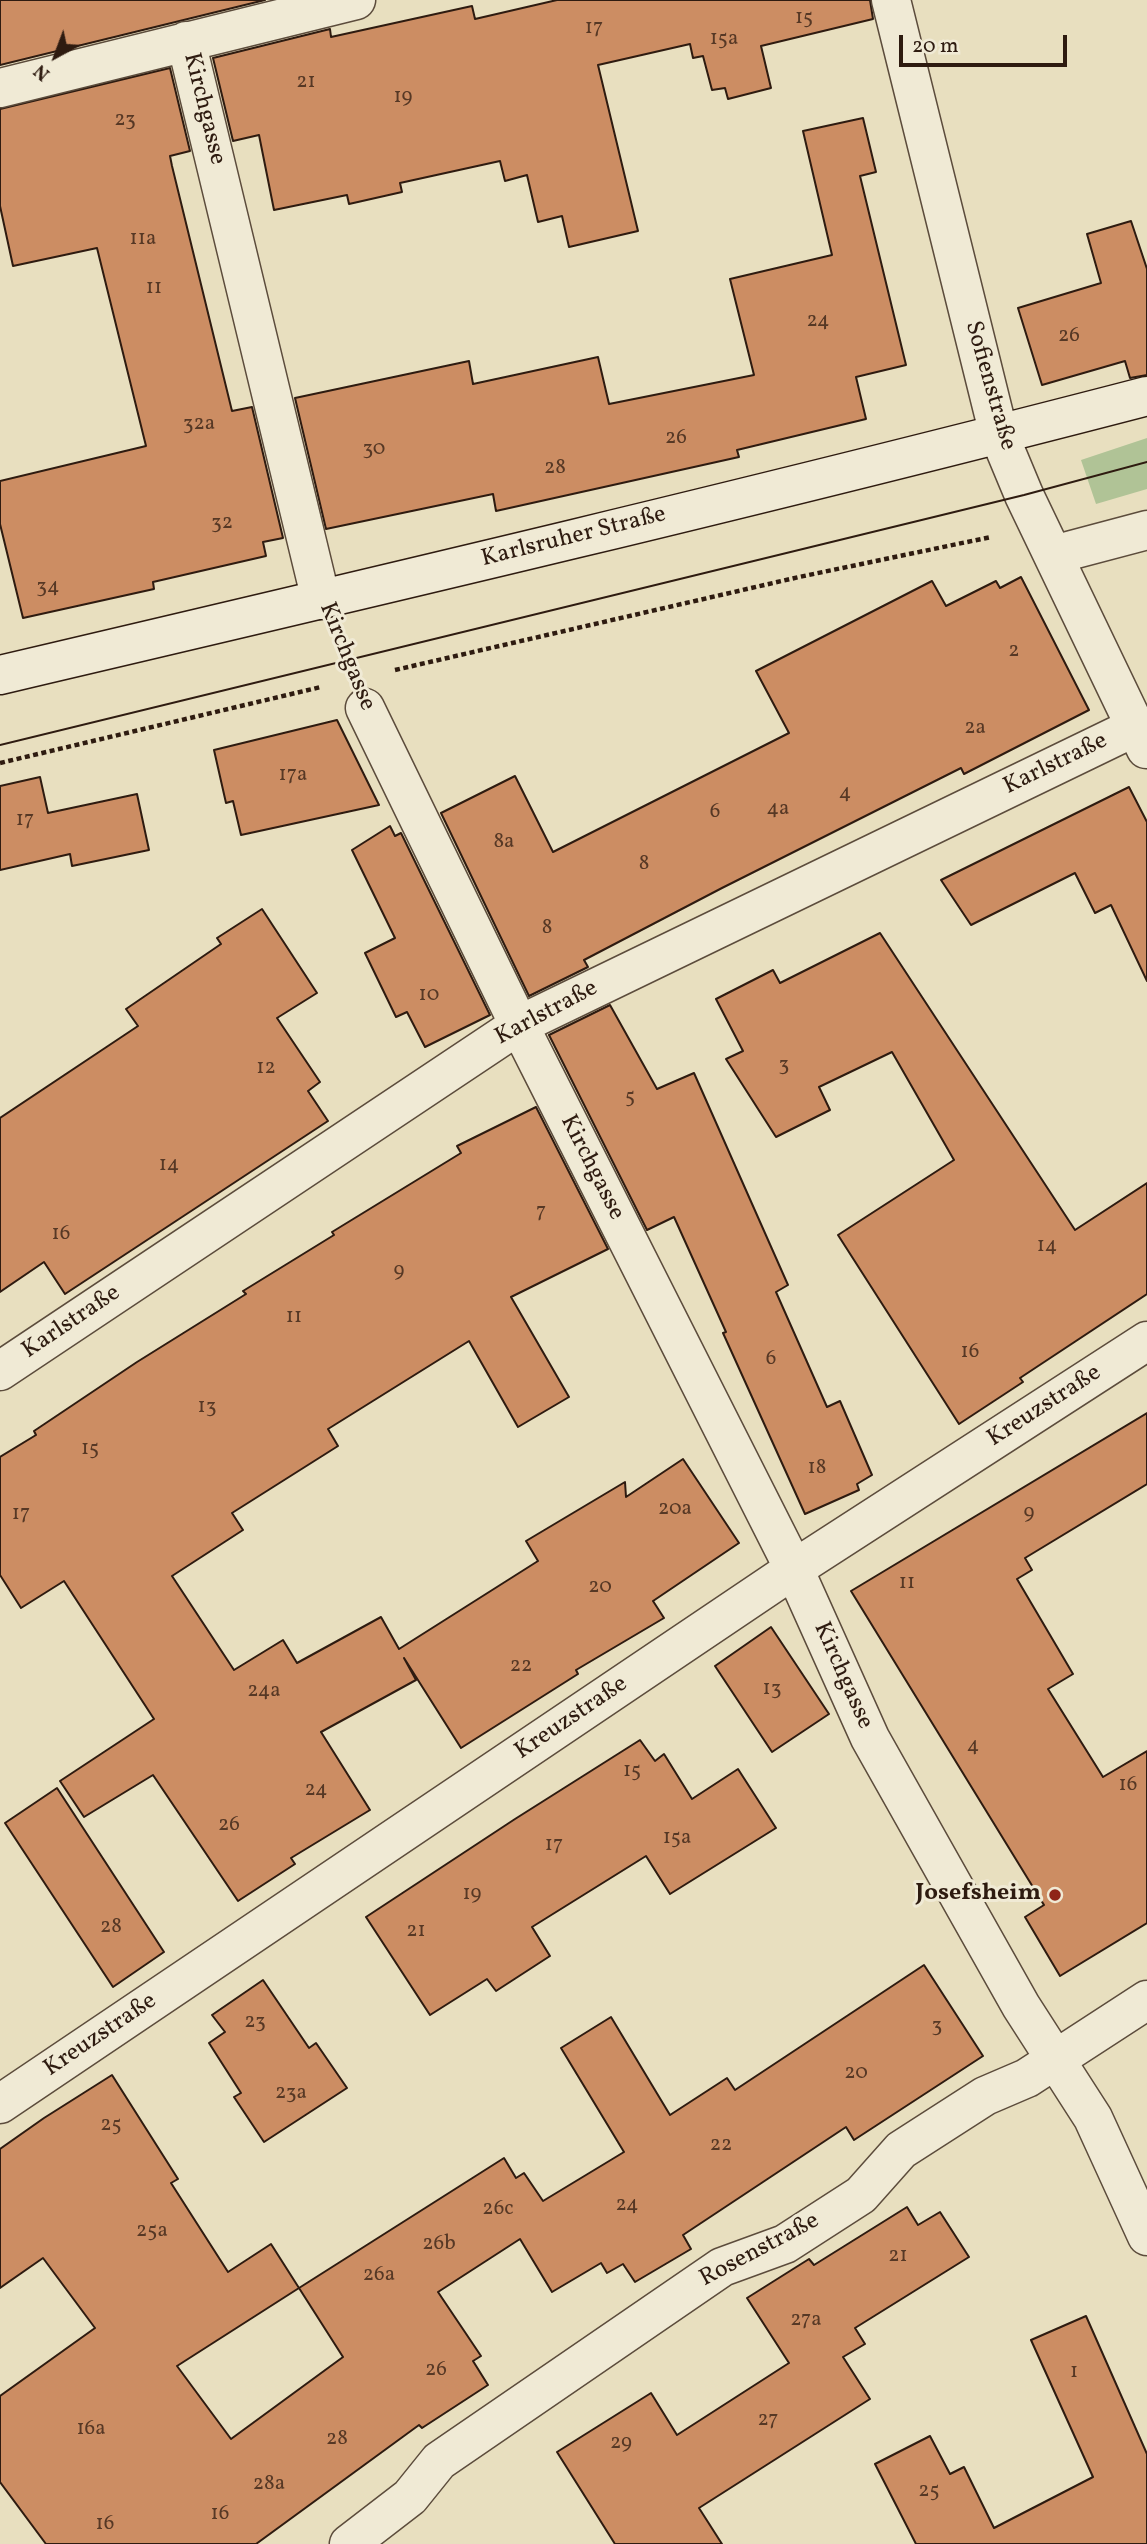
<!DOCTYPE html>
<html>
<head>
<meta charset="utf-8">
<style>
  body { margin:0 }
  #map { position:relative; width:1147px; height:2544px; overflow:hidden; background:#e8dfbf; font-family:Vollkorn,serif }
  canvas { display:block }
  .north { position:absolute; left:21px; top:21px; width:70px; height:70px; -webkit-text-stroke:5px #f0ead5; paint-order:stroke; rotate:221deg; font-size:19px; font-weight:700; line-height:28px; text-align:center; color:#2e1b10 }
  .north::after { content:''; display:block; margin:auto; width:24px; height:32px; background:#2e1b10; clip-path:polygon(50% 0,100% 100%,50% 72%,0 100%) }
  .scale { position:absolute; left:899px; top:35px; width:168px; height:32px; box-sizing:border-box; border:4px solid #2e1b10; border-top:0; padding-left:9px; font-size:21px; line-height:24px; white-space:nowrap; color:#2e1b10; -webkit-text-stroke:5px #f0ead5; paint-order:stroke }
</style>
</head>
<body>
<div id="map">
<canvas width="1147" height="2544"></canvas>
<div class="north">N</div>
<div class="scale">20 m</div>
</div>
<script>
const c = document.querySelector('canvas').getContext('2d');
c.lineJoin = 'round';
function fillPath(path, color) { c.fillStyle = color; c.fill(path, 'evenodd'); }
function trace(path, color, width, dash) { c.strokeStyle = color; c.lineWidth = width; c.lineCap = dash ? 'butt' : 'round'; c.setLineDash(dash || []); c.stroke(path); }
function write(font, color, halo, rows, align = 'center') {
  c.font = font + ' Vollkorn,serif'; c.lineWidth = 6; c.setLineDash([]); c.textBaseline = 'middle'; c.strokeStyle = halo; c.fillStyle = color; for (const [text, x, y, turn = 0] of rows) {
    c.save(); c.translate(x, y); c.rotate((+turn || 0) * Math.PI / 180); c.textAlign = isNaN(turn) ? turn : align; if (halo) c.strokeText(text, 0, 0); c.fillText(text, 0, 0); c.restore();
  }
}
const green = new Path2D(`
  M 1147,438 L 1147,489 L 1096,504 L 1081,460 Z`);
const building = new Path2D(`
  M 0,0 L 265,0 L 0,65 Z
  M 557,0 L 870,0 L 873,19 L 761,46 L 771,88 L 728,99 L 725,88 L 712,90 L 703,56 L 693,58 L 690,44 L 598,65 L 638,231 L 569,247 L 562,216 L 538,222 L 527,175 L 505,181 L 500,161 L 400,183 L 402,192 L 349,204 L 347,195 L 274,210 L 259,135 L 233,141 L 213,58 L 330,29 L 331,37 L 472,6 L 475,19 Z
  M 170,68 L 190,151 L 170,156 L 172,166 L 232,411 L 252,407 L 283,538 L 263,542 L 266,556 L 153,582 L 154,589 L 23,618 L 0,524 L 0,481 L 146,446 L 97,248 L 13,266 L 0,206 L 0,109 Z
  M 863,118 L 876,172 L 860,176 L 906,365 L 856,377 L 866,419 L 737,450 L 739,457 L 496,511 L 493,494 L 326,529 L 295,398 L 469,361 L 473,384 L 598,357 L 609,404 L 754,375 L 730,279 L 832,255 L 803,131 Z
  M 1131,221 L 1147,269 L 1147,375 L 1130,378 L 1125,361 L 1042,385 L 1018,308 L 1101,283 L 1087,234 Z
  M 1021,577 L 1089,710 L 964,774 L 961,768 L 722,888 L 584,960 L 588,967 L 529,996 L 441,813 L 515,776 L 553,852 L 789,733 L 756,671 L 932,581 L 946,606 L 996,581 L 1000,588 Z
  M 337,720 L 379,805 L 241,835 L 233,801 L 226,803 L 214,750 Z
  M 40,777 L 48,813 L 137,794 L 149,850 L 72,866 L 70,854 L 0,870 L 0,786 Z
  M 1129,787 L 1147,822 L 1147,981 L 1111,905 L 1095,913 L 1075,873 L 971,925 L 941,880 Z
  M 390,826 L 395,836 L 401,833 L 490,1015 L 425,1047 L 407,1012 L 396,1017 L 365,953 L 395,938 L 352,850 Z
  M 262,909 L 317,993 L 277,1018 L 320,1082 L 308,1091 L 328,1121 L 65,1294 L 44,1262 L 0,1292 L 0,1118 L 138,1026 L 126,1009 L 221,944 L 217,938 Z
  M 880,933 L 1075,1230 L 1147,1183 L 1147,1294 L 1020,1378 L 1023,1382 L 959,1424 L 838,1235 L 954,1160 L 892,1052 L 819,1087 L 830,1110 L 776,1137 L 726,1059 L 743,1051 L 716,999 L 773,970 L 780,983 Z
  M 610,1005 L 657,1089 L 694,1073 L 788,1285 L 776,1292 L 827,1407 L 840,1401 L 872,1475 L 857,1484 L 859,1490 L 805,1514 L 723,1333 L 726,1332 L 674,1217 L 647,1230 L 549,1035 Z
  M 536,1107 L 608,1249 L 511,1297 L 569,1397 L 518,1427 L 469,1341 L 328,1429 L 338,1446 L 232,1513 L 243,1530 L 172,1576 L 234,1670 L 283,1640 L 297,1663 L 381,1617 L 399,1649 L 538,1561 L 526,1541 L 625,1482 L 626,1497 L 683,1459 L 739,1543 L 653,1601 L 664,1618 L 576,1670 L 578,1674 L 461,1748 L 404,1658 L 416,1680 L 321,1732 L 370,1810 L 291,1858 L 295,1864 L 238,1901 L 153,1775 L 84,1817 L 60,1781 L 154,1719 L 64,1581 L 21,1608 L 0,1575 L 0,1457 L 36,1435 L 34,1431 L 137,1362 L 246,1294 L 243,1291 L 334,1235 L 332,1232 L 461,1153 L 457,1146 Z
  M 1147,1413 L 1147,1484 L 1025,1558 L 1032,1570 L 1017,1579 L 1073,1674 L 1048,1689 L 1103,1777 L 1147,1751 L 1147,1923 L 1060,1976 L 1025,1917 L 1044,1905 L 851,1591 Z
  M 771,1627 L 829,1714 L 772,1752 L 715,1666 Z
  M 640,1740 L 655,1761 L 664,1754 L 692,1799 L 738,1769 L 776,1828 L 670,1894 L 646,1856 L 532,1927 L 550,1956 L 496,1991 L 487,1979 L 430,2015 L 366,1917 L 515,1819 Z
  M 57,1788 L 164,1952 L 113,1987 L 5,1823 Z
  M 924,1965 L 983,2056 L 854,2140 L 846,2127 L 683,2235 L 691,2249 L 635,2282 L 623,2264 L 607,2273 L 601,2263 L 552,2292 L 520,2239 L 438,2292 L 481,2356 L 473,2361 L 488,2385 L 422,2428 L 419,2425 L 256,2544 L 46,2544 L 0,2482 L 0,2396 L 95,2328 L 43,2258 L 0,2288 L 0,2149 L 44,2118 L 112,2075 L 178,2179 L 171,2183 L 228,2272 L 271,2244 L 299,2288 L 504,2158 L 516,2178 L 524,2173 L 543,2201 L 624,2152 L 561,2048 L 611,2017 L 670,2115 L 727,2078 L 735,2090 ZM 299,2288 L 343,2357 L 231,2439 L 177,2366 Z
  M 263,1980 L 309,2048 L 316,2043 L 347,2088 L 264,2142 L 234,2097 L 241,2093 L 209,2043 L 225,2032 L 212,2015 Z
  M 907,2207 L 918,2225 L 940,2212 L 969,2257 L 855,2328 L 865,2344 L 843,2357 L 870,2399 L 699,2508 L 722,2544 L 615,2544 L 557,2452 L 651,2393 L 677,2435 L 789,2363 L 747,2298 L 809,2259 L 814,2265 Z
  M 1086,2316 L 1147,2454 L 1147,2544 L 916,2544 L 875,2464 L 930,2436 L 950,2474 L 964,2467 L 994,2528 L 1093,2477 L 1031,2340 Z`);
const path = new Path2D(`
  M 339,645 L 347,666
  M 395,670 L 799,577 L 991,537
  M 0,763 L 321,687`);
const street = new Path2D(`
  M 891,0 L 999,435 L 1024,495 L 1146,749
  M 186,41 L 321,600
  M 0,88 L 356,0
  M 1053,555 L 1147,530
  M 365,708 L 519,1025 L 794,1569 L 870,1738 L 1021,2006 L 1093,2118 L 1147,2236
  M 0,1371 L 519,1025 L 1135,727
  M 0,2104 L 794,1569 L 1147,1341
  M 349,2544 L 410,2497 L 439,2461 L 722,2267 L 785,2244 L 861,2195 L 901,2150 L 985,2096 L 1027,2078 L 1147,2000`);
const secondary = new Path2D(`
  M 0,675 C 383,585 766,495 1147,396`);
const tram = new Path2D(`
  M 0,745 L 1024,495 L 1147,462`);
const markers = [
  [1055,1895,7,"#8f2418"]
];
const numberNames = [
  ["15",804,19],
  ["17",594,29],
  ["15a",724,40],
  ["21",306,83],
  ["19",403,98],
  ["23",125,121],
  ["11a",143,240],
  ["11",154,289],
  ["24",818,322],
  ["26",1069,337],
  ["32a",199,425],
  ["26",676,439],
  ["30",374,450],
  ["28",555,469],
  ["32",222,524],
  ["34",48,588],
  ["2",1014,652],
  ["2a",975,729],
  ["17a",293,776],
  ["4",845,794],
  ["4a",778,810],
  ["6",715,813],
  ["17",25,821],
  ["8a",504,843],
  ["8",644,865],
  ["8",547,929],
  ["10",429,996],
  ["3",784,1066],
  ["12",266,1069],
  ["5",630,1098],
  ["14",169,1166],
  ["7",541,1213],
  ["16",61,1235],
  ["14",1047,1247],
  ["9",399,1272],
  ["11",294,1318],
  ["16",970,1353],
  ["6",771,1360],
  ["13",207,1408],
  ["15",90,1450],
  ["18",817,1469],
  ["20a",675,1510],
  ["9",1029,1514],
  ["17",21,1515],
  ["11",907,1584],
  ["20",600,1588],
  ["22",521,1667],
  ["13",772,1690],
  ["24a",264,1692],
  ["4",973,1747],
  ["15",632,1772],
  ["16",1128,1786],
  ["24",316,1791],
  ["26",229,1826],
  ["15a",677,1839],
  ["17",554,1846],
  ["19",472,1895],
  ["28",111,1928],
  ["21",416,1932],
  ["23",255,2023],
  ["3",937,2027],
  ["20",856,2074],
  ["23a",291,2094],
  ["25",111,2126],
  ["22",721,2146],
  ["24",627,2206],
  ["26c",498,2210],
  ["25a",152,2232],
  ["26b",439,2245],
  ["21",898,2257],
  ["26a",379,2276],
  ["27a",806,2321],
  ["26",436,2371],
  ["1",1074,2373],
  ["27",768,2421],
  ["16a",91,2430],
  ["28",337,2440],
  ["29",621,2444],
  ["28a",269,2485],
  ["25",929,2492],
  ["16",220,2515],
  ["16",105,2525]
];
const streetNames = [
  ["Kirchgasse",203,109,76],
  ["Sofienstraße",989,386,74],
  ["Karlsruher Straße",574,538,-14],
  ["Kirchgasse",346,657,68],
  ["Karlstraße",1056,765,-26],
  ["Karlstraße",547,1014,-28],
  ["Kirchgasse",591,1168,63],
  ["Karlstraße",72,1323,-34],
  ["Kreuzstraße",1045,1407,-33],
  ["Kirchgasse",842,1676,66],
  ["Kreuzstraße",572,1719,-34],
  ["Kreuzstraße",101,2036,-34],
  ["Rosenstraße",760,2251,-28]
];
const poiNames = [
  ["Josefsheim",1041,1895]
];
fillPath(green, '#b0c396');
fillPath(building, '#cc8d63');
trace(building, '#2e1b10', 2);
trace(street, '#5c4c3c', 41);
trace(secondary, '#2e1b10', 41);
trace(path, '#2e1b10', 4.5, [5, 3.5]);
trace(street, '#f0ead5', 38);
trace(secondary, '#f0ead5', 38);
trace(tram, '#2e1b10', 2);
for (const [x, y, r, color] of markers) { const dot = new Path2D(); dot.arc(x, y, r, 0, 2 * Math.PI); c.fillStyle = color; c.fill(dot); trace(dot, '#f0ead5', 2.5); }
write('21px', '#563825', null, numberNames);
write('24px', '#2e1b10', '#f0ead5', streetNames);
write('bold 24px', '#2e1b10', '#f0ead5', poiNames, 'right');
</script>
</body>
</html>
